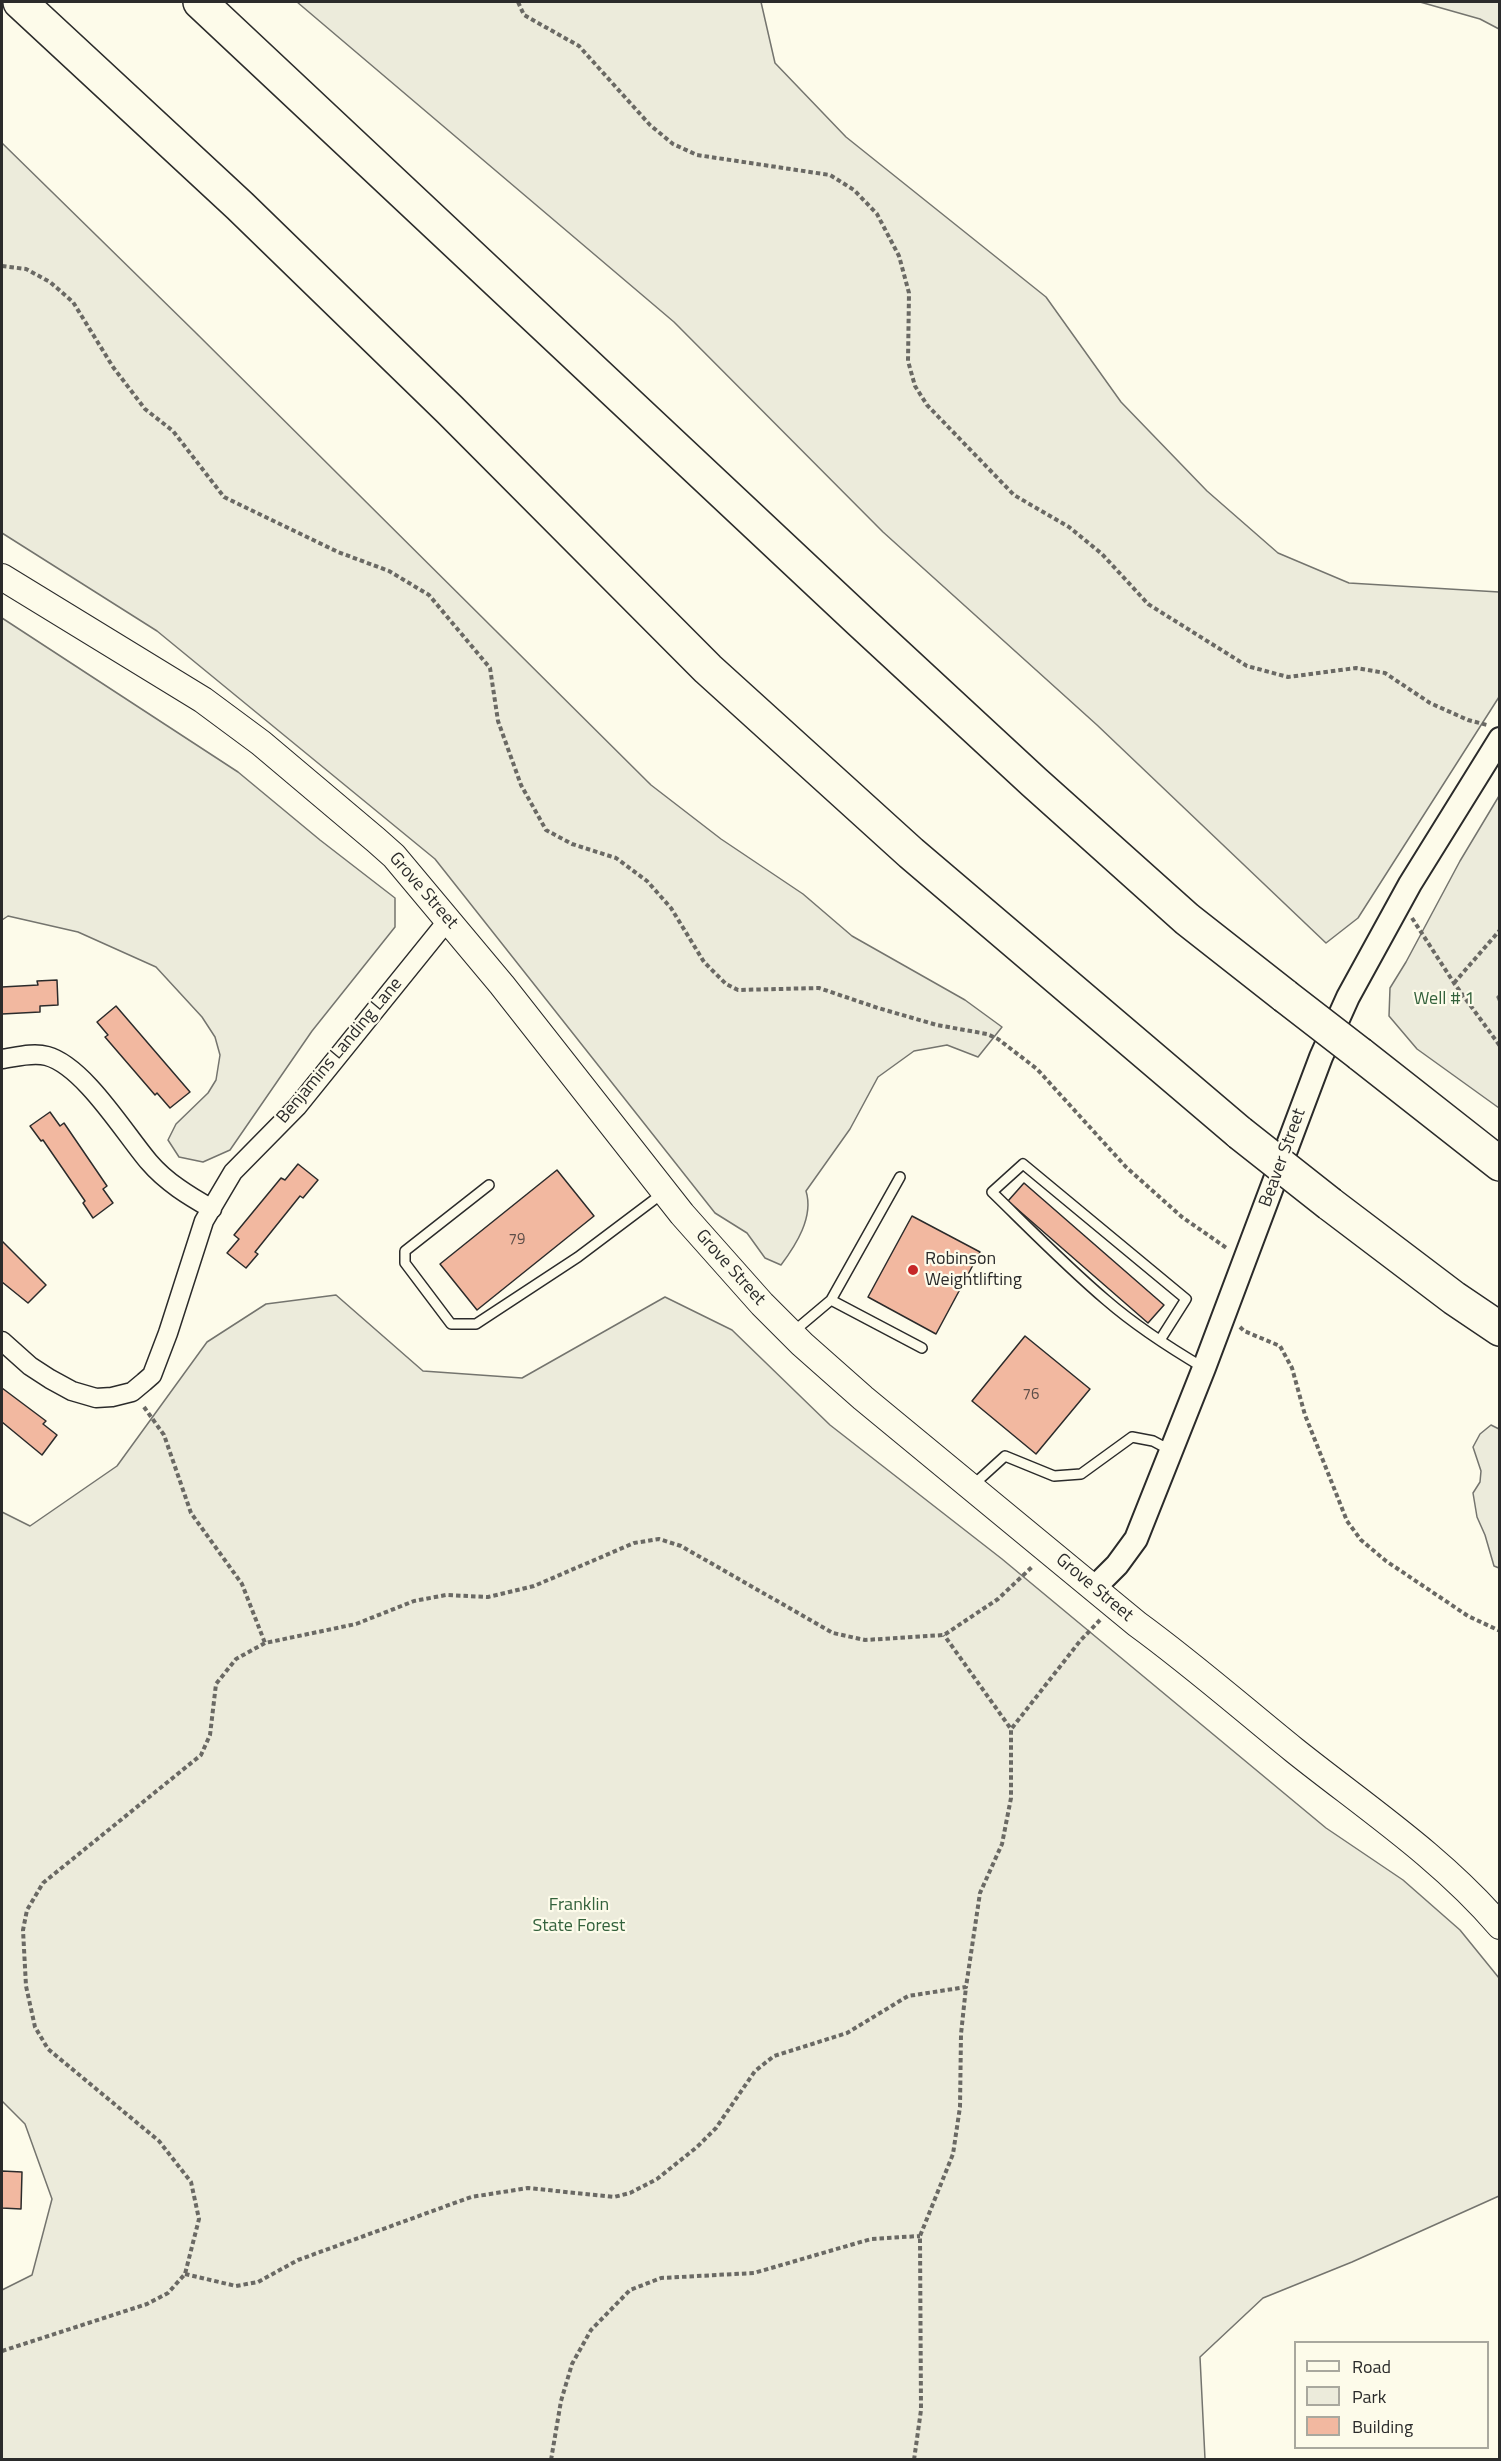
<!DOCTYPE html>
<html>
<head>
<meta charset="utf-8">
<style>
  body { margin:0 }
  #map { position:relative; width:1501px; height:2461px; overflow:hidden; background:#fdfbea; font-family:"Titillium Web",sans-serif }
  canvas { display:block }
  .frame { position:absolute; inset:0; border:3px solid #2b2b2b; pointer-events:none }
  .legend { position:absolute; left:1294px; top:2341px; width:195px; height:108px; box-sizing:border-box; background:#fdfbea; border:2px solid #a9a89e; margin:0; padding:8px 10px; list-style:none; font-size:18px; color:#2b2b2b }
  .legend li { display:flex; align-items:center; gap:12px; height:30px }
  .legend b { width:30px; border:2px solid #a9a89e }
</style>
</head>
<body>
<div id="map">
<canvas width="1501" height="2461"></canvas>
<div class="frame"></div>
<ul class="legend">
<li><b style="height:8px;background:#fdfbea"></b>Road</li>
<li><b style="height:16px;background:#ecebdb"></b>Park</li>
<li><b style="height:16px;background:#f2b8a0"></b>Building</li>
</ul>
</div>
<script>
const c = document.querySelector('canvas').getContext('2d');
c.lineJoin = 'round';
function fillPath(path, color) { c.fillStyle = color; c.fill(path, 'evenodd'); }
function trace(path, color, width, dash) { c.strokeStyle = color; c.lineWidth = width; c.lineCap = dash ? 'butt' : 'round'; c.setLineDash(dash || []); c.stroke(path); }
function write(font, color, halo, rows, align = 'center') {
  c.font = font + ' "Titillium Web",sans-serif'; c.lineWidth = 4.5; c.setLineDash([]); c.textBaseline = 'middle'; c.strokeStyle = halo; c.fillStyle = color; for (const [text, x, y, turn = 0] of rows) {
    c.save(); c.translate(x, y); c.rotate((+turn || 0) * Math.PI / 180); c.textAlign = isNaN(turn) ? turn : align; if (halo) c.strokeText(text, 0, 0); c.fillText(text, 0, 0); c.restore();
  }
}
const green = new Path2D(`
  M 297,2 L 761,2 L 775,63 L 846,137 L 1046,297 L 1121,402 L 1207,491 L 1278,553 L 1349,583 L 1499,592 L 1499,697 L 1358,918 L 1326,943 L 1097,725 L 883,532 L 674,322 Z
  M 1420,2 L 1499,2 L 1499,29 L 1480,19 Z
  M 2,143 L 195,332 L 651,785 L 721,839 L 803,894 L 852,936 L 965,1000 L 1002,1027 L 978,1057 L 947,1045 L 914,1051 L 878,1077 L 850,1129 L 806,1191 C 814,1217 796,1245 781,1265 L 765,1258 L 747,1233 L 715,1213 L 435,859 L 157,631 L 2,533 Z
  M 2,618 L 238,772 L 320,840 L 395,898 L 395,927 L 312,1031 L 230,1150 L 203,1162 L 179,1157 L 168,1140 L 176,1124 L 208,1093 L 216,1080 L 220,1055 L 215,1037 L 202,1017 L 156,967 L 78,932 L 8,916 L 2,920 Z
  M 1499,796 L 1500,994 L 1497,997 L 1500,1004 L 1499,1108 L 1417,1049 L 1389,1016 L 1390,988 L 1406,962 L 1460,861 Z
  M 336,1295 L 423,1371 L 522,1378 L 665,1297 L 732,1330 L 830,1425 L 1002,1559 L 1326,1828 L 1403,1880 L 1460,1930 L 1499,1978 L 1499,2196 L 1352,2262 L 1263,2298 L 1200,2357 L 1205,2459 L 2,2459 L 2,2290 L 32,2275 L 52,2199 L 25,2124 L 2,2101 L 2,1512 L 30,1526 L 117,1466 L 207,1342 L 266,1304 Z
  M 1491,1425 L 1499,1429 L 1499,1568 L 1494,1566 L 1485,1535 L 1477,1517 L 1473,1493 L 1480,1482 L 1481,1471 L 1473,1447 L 1480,1434 Z`);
const building = new Path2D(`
  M 57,980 L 58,1005 L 40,1006 L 40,1012 L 2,1014 L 2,987 L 38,985 L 37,981 Z
  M 116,1006 L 190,1092 L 170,1108 L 157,1093 L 155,1095 L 105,1037 L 108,1035 L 97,1022 Z
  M 50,1112 L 60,1126 L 64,1123 L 107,1186 L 103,1189 L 113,1203 L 93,1218 L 83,1203 L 85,1201 L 43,1140 L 41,1141 L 30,1126 Z
  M 298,1164 L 318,1180 L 303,1198 L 300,1196 L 255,1252 L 258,1254 L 246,1268 L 227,1253 L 239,1239 L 234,1235 L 281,1178 L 285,1180 Z
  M 557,1170 L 594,1216 L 477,1310 L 440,1264 Z
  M 1024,1183 L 1164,1305 L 1148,1323 L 1008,1201 Z
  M 912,1216 L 980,1252 L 936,1334 L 868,1297 Z
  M 2,1241 L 46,1285 L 28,1303 L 2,1282 Z
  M 1025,1336 L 1090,1389 L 1036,1454 L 972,1401 Z
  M 2,1388 L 46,1421 L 43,1424 L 57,1435 L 42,1455 L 2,1422 Z
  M 2,2171 L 22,2172 L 21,2209 L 2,2208 Z`);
const path = new Path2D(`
  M 518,2 L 524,15 L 579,46 L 650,125 L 673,144 L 697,155 L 830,175 L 854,190 L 877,214 L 899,256 L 909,293 L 908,361 L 915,386 L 927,405 L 1014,495 L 1069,527 L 1102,554 L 1148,604 L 1247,666 L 1288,677 L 1356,668 L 1385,673 L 1430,703 L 1468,720 L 1487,725
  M 2,266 L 26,269 L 50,282 L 73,302 L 113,367 L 145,409 L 173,431 L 224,497 L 338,552 L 389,571 L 429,595 L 490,668 L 498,721 L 521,785 L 546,830 L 572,844 L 616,858 L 647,881 L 671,908 L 704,962 L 726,984 L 738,990 L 819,988 L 878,1008 L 937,1025 L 987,1034 L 998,1039 L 1037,1069 L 1126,1167 L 1182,1217 L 1228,1249
  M 1412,918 L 1454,983 L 1500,1046
  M 1454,983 L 1500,930
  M 1240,1327 L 1244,1331 L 1280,1346 L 1292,1368 L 1305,1415 L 1347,1521 L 1361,1540 L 1386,1561 L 1468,1616 L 1500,1631
  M 144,1407 L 164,1435 L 191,1513 L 242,1584 L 265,1643
  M 1012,1728 L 1080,1641 L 1100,1620
  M 185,2274 L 236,2286 L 258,2282 L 298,2260 L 471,2197 L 528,2188 L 614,2197 L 630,2193 L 657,2179 L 697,2147 L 716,2128 L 755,2071 L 774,2056 L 847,2033 L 908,1996 L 966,1987 L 980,1893 L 1002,1844 L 1011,1798 L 1011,1729 L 944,1635
  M 2,2351 L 147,2304 L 168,2293 L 185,2274 L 199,2219 L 191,2182 L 159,2141 L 48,2049 L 35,2027 L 26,1986 L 23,1930 L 27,1910 L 43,1883 L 201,1755 L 210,1735 L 216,1684 L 236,1659 L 265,1643 L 356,1624 L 414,1601 L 446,1595 L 488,1597 L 534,1586 L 634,1543 L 659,1539 L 681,1546 L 833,1633 L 865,1640 L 944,1635 L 998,1599 L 1033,1566
  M 551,2460 L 561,2401 L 572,2364 L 591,2330 L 630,2290 L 661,2278 L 754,2273 L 871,2239 L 920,2236
  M 914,2460 L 921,2410 L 920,2236 L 953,2154 L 960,2107 L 961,2034 L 966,1987`);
const service = new Path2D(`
  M 489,1185 L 405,1251 L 405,1263 L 451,1324 L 476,1324 L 578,1257 L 663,1193
  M 831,1300 L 922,1348
  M 793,1332 L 831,1300 L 900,1177
  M 1160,1340 L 1186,1299 L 1023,1164 L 992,1192 C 1029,1228 1066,1266 1106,1300 C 1136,1326 1170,1348 1204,1368
  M 972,1486 L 1005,1456 L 1054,1476 L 1081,1474 L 1132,1437 L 1153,1441 L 1170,1450`);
const minor = new Path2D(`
  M 2,1059 C 16,1057 33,1052 47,1056 C 84,1066 125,1134 149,1162 C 166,1182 189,1196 212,1209
  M 2,1341 L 30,1366 L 50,1379 L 72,1391 L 96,1398 L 112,1397 L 132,1392 L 144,1382 L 152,1375 L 168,1333 L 204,1221 L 233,1172 L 297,1107 L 448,920`);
const tertiary = new Path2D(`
  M 1094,1588 L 1117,1565 L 1136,1539 L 1204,1368 L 1321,1057 L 1348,997 L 1410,884 L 1500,739`);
const secondary = new Path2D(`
  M 2,577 L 203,700 L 261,743 L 376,840 L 394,856 L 502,985 L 682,1214 L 762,1304 L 802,1344 L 863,1398 L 1137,1624 C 1192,1664 1242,1708 1294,1750 C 1364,1806 1441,1857 1500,1926`);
const motorway = new Path2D(`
  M 20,2 L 240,206 L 450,410 L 708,669 L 911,853 L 1240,1133
  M 200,2 L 860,621 L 1034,782 L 1187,919 L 1285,996
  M 1360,1054 L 1500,1164
  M 1330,1204 L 1454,1298 L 1500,1329`);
const motorwayBridge = new Path2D(`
  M 1285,996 L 1360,1054
  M 1240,1133 L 1330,1204`);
const markers = [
  [913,1270,6,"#c62828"]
];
const numberNames = [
  ["79",517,1240],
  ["76",1031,1395]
];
const streetNames = [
  ["Grove Street",423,891,49],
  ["Benjamins Landing Lane",340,1051,-50],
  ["Beaver Street",1283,1158,-70],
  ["Grove Street",730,1268,48],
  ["Grove Street",1094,1588,40]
];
const parkNames = [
  ["Well # 1",1444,1000],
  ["Franklin",579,1906],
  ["State Forest",579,1927]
];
const poiNames = [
  ["Robinson",925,1260],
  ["Weightlifting",925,1281]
];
fillPath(green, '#ecebdb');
trace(green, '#74746e', 1.5);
fillPath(building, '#f2b8a0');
trace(building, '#2b2b2b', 1.5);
trace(service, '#2b2b2b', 12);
trace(minor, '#2b2b2b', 21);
trace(tertiary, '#2b2b2b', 26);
trace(secondary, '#2b2b2b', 28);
trace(motorway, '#2b2b2b', 36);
trace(path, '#6a6964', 4, [4.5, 3]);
trace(service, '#fdfbea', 9);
trace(minor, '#fdfbea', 18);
trace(tertiary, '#fdfbea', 22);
trace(secondary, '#fdfbea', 26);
trace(motorway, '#fdfbea', 33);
trace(motorwayBridge, '#2b2b2b', 36, []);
trace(motorwayBridge, '#fdfbea', 33);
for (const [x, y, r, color] of markers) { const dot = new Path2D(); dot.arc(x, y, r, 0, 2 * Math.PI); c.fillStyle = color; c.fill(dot); trace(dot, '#fdfbea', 2); }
write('15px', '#5d4e48', null, numberNames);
write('18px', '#2b2b2b', '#fdfbea', streetNames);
write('18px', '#34623c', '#fdfbea', parkNames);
write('18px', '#2b2b2b', '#fdfbea', poiNames, 'left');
</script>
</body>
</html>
